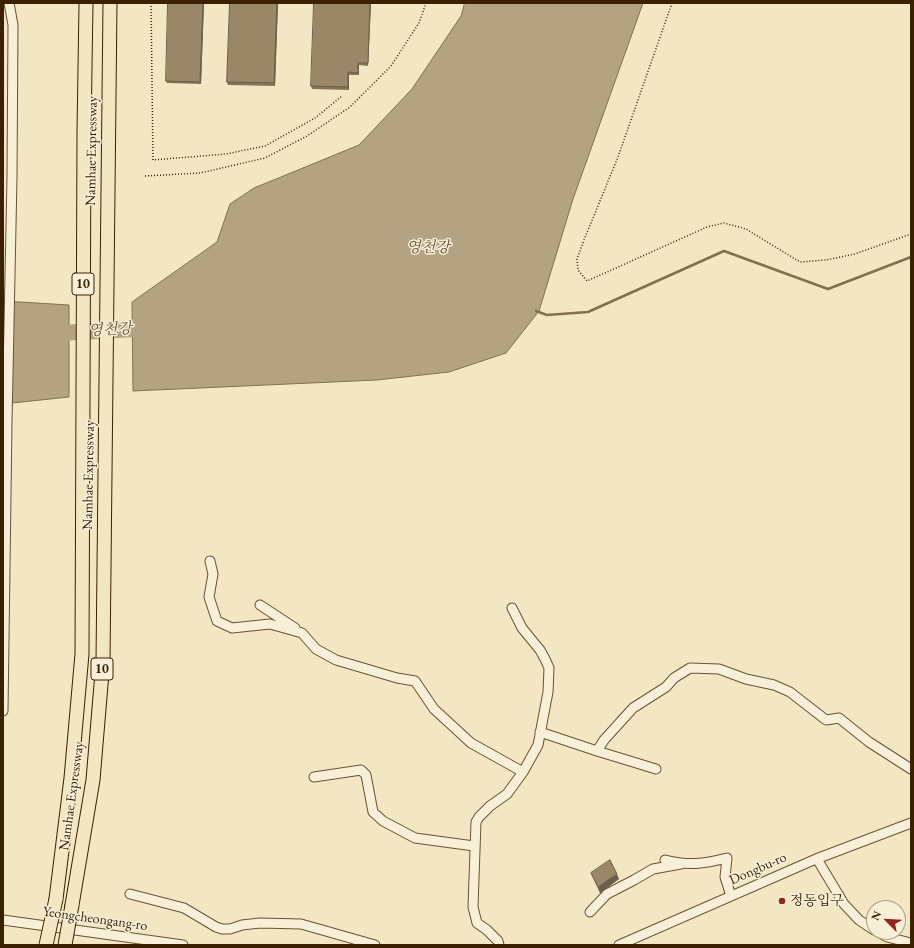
<!DOCTYPE html>
<html>
<head>
<meta charset="utf-8">
<style>
  body { margin:0 }
  #map { position:relative; width:914px; height:948px; overflow:hidden; background:#f3e6c3; font-family:"EB Garamond",serif }
  canvas { display:block }
  .frame { position:absolute; inset:0; border:4px solid #3a2104; pointer-events:none }
  .north { position:absolute; left:866px; top:900px; width:40px; height:40px; box-sizing:border-box; background:#f7efd8; border:1px solid #ab9d83; border-radius:50%; rotate:294deg; font-size:11px; font-weight:700; line-height:16px; text-align:center; color:#3a2104 }
  .north::after { content:''; display:block; margin:auto; width:14px; height:18px; background:#8f2418; clip-path:polygon(50% 0,100% 100%,50% 72%,0 100%) }
</style>
</head>
<body>
<div id="map">
<canvas width="914" height="948"></canvas>
<div class="frame"></div>
<div class="north">N</div>
</div>
<script>
const c = document.querySelector('canvas').getContext('2d');
c.lineJoin = 'round';
function fillPath(path, color) { c.fillStyle = color; c.fill(path, 'evenodd'); }
function trace(path, color, width, dash) { c.strokeStyle = color; c.lineWidth = width; c.lineCap = dash ? 'butt' : 'round'; c.setLineDash(dash || []); c.stroke(path); }
function write(font, color, halo, rows, align = 'center') {
  c.font = font + ' "EB Garamond","Noto Serif KR",serif'; c.lineWidth = 3; c.setLineDash([]); c.textBaseline = 'middle'; c.strokeStyle = halo; c.fillStyle = color; for (const [text, x, y, turn = 0] of rows) {
    c.save(); c.translate(x, y); c.rotate((+turn || 0) * Math.PI / 180); c.textAlign = isNaN(turn) ? turn : align; if (halo) c.strokeText(text, 0, 0); c.fillText(text, 0, 0); c.restore();
  }
}
const water = new Path2D(`
  M 465,3 L 643,3 L 573,199 L 539,311 L 506,353 L 449,372 L 377,380 L 133,391 L 132,302 L 217,242 L 230,204 L 254,188 L 359,145 L 412,89 L 461,16 Z
  M 3,301 L 69,305 L 69,397 L 3,404 Z`);
const stream = new Path2D(`
  M 536,311 L 547,315 L 588,312 L 724,251 L 828,289 L 911,257`);
const river = new Path2D(`
  M 3,336 L 154,328`);
const path = new Path2D(`
  M 151,3 L 153,160 L 226,154 L 265,146 L 315,118 L 342,96
  M 672,3 L 618,157 L 584,240 L 577,259 L 578,270 L 587,281 L 707,227 L 724,223 L 746,229 L 800,262 L 826,260 L 855,254 L 911,234
  M 145,176 L 200,173 L 265,158 L 307,136 L 350,107 L 391,66 L 419,23 L 426,3`);
const minor = new Path2D(`
  M 210,561 L 213,574 L 209,597 L 217,621 L 232,628 L 270,624 L 302,633 L 316,649 L 336,660 L 397,678 L 415,681 L 434,709 L 471,743 L 523,772
  M 260,605 L 295,628
  M 3,711 L 7,423 L 12,177 L 13,25 L 9,3
  M 540,732 L 597,751 L 604,740 L 633,708 L 666,687 L 674,678 L 690,668 L 719,669 L 746,679 L 774,685 L 790,692 L 826,720 L 839,718 L 869,742 L 911,769
  M 597,751 L 656,769
  M 314,777 L 361,770 L 366,775 L 373,812 L 383,821 L 415,838 L 474,846
  M 817,859 L 844,904 L 859,920 L 874,930
  M 665,860 C 689,866 703,864 727,858 L 725,877 L 731,896
  M 130,894 L 184,908 L 216,927 L 222,929 L 230,929 L 242,925 L 260,923 L 301,924 L 375,945
  M 590,912 L 607,894 L 634,880 L 653,869 L 681,864
  M 3,920 L 183,945
  M 878,932 L 887,937 L 911,943
  M 499,945 L 498,941 L 487,930 L 477,923 L 473,907 L 476,822 L 479,817 L 490,806 L 507,794 L 523,772 L 538,745 L 548,692 L 549,668 L 545,659 L 540,650 L 522,628 L 512,608
  M 619,945 L 816,859 L 911,823`);
const highway = new Path2D(`
  M 56,899 L 71,778 L 82,654 L 84,133 L 86,3
  M 72,905 L 93,780 L 103,661 L 110,3`);
const highwayBridge = new Path2D(`
  M 46,945 L 56,899
  M 65,945 L 72,905`);
const wall = new Path2D(`
  M 204,3 L 201,84 L 167,83 L 166,81 Z
  M 230,3 L 278,3 L 275,86 L 228,85 L 227,82 Z
  M 371,3 L 368,66 L 359,65 L 359,75 L 349,75 L 349,90 L 312,89 L 311,86 Z
  M 591,873 L 619,879 L 600,893 L 593,878 Z`);
const shadedWall = new Path2D(`
  M 203,3 L 204,3 L 201,84 L 200,82 Z
  M 277,3 L 278,3 L 275,86 L 274,83 Z
  M 370,3 L 371,3 L 368,66 L 368,63 Z
  M 358,63 L 359,65 L 359,75 L 358,73 Z
  M 348,72 L 349,75 L 349,90 L 348,87 Z
  M 617,874 L 619,879 L 600,893 L 598,887 Z`);
const building = new Path2D(`
  M 168,3 L 203,3 L 200,82 L 166,81 Z
  M 230,3 L 277,3 L 274,83 L 227,82 Z
  M 314,3 L 370,3 L 368,63 L 358,63 L 358,73 L 348,72 L 348,87 L 311,86 Z
  M 610,860 L 617,874 L 598,887 L 591,873 Z`);
const markers = [
  [782,901,4,"#8f2418"]
];
const shields = [
  [83,284,22],
  [102,669,22]
];
const shieldNames = [
  ["10",83,284],
  ["10",102,669]
];
const streetNames = [
  ["Namhae Expressway",92,151,-89],
  ["Namhae Expressway",89,475,-89],
  ["Namhae Expressway",72,796,-82],
  ["Dongbu-ro",758,869,-24],
  ["Yeongcheongang-ro",95,919,8]
];
const poiNames = [
  ["정동입구",790,901]
];
const waterNames = [
  ["영천강",428,248],
  ["영천강",110,330,-3]
];
fillPath(water, '#b4a382');
trace(water, '#836f50', 1);
trace(stream, '#836f50', 2.5);
trace(river, '#b4a382', 16);
trace(minor, '#685234', 11);
trace(highway, '#3a2104', 15);
trace(path, '#3a2104', 1.5, [1, 2]);
trace(minor, '#f7efd8', 9);
trace(highway, '#f3e6c3', 13);
trace(highwayBridge, '#3a2104', 15, []);
trace(highwayBridge, '#f3e6c3', 13);
fillPath(wall, '#847459');
fillPath(shadedWall, '#6c5e48');
fillPath(building, '#9a8767');
trace(building, '#6c5e48', 1);
for (const [x, y, r, color] of markers) { const dot = new Path2D(); dot.arc(x, y, r, 0, 2 * Math.PI); c.fillStyle = color; c.fill(dot); trace(dot, '#f7efd8', 1.5); }
for (const [x, y, w] of shields) { const box = new Path2D(); box.roundRect(x - w / 2, y - 11, w, 22, 3); c.fillStyle = '#f7efd8'; c.fill(box); trace(box, '#3a2104', 1); }
write('bold 13px', '#3a2104', null, shieldNames);
write('14px', '#3a2104', '#f7efd8', streetNames);
write('14px', '#3a2104', '#f7efd8', poiNames, 'left');
write('italic 15px', '#654e30', '#f7efd8', waterNames);
</script>
</body>
</html>
